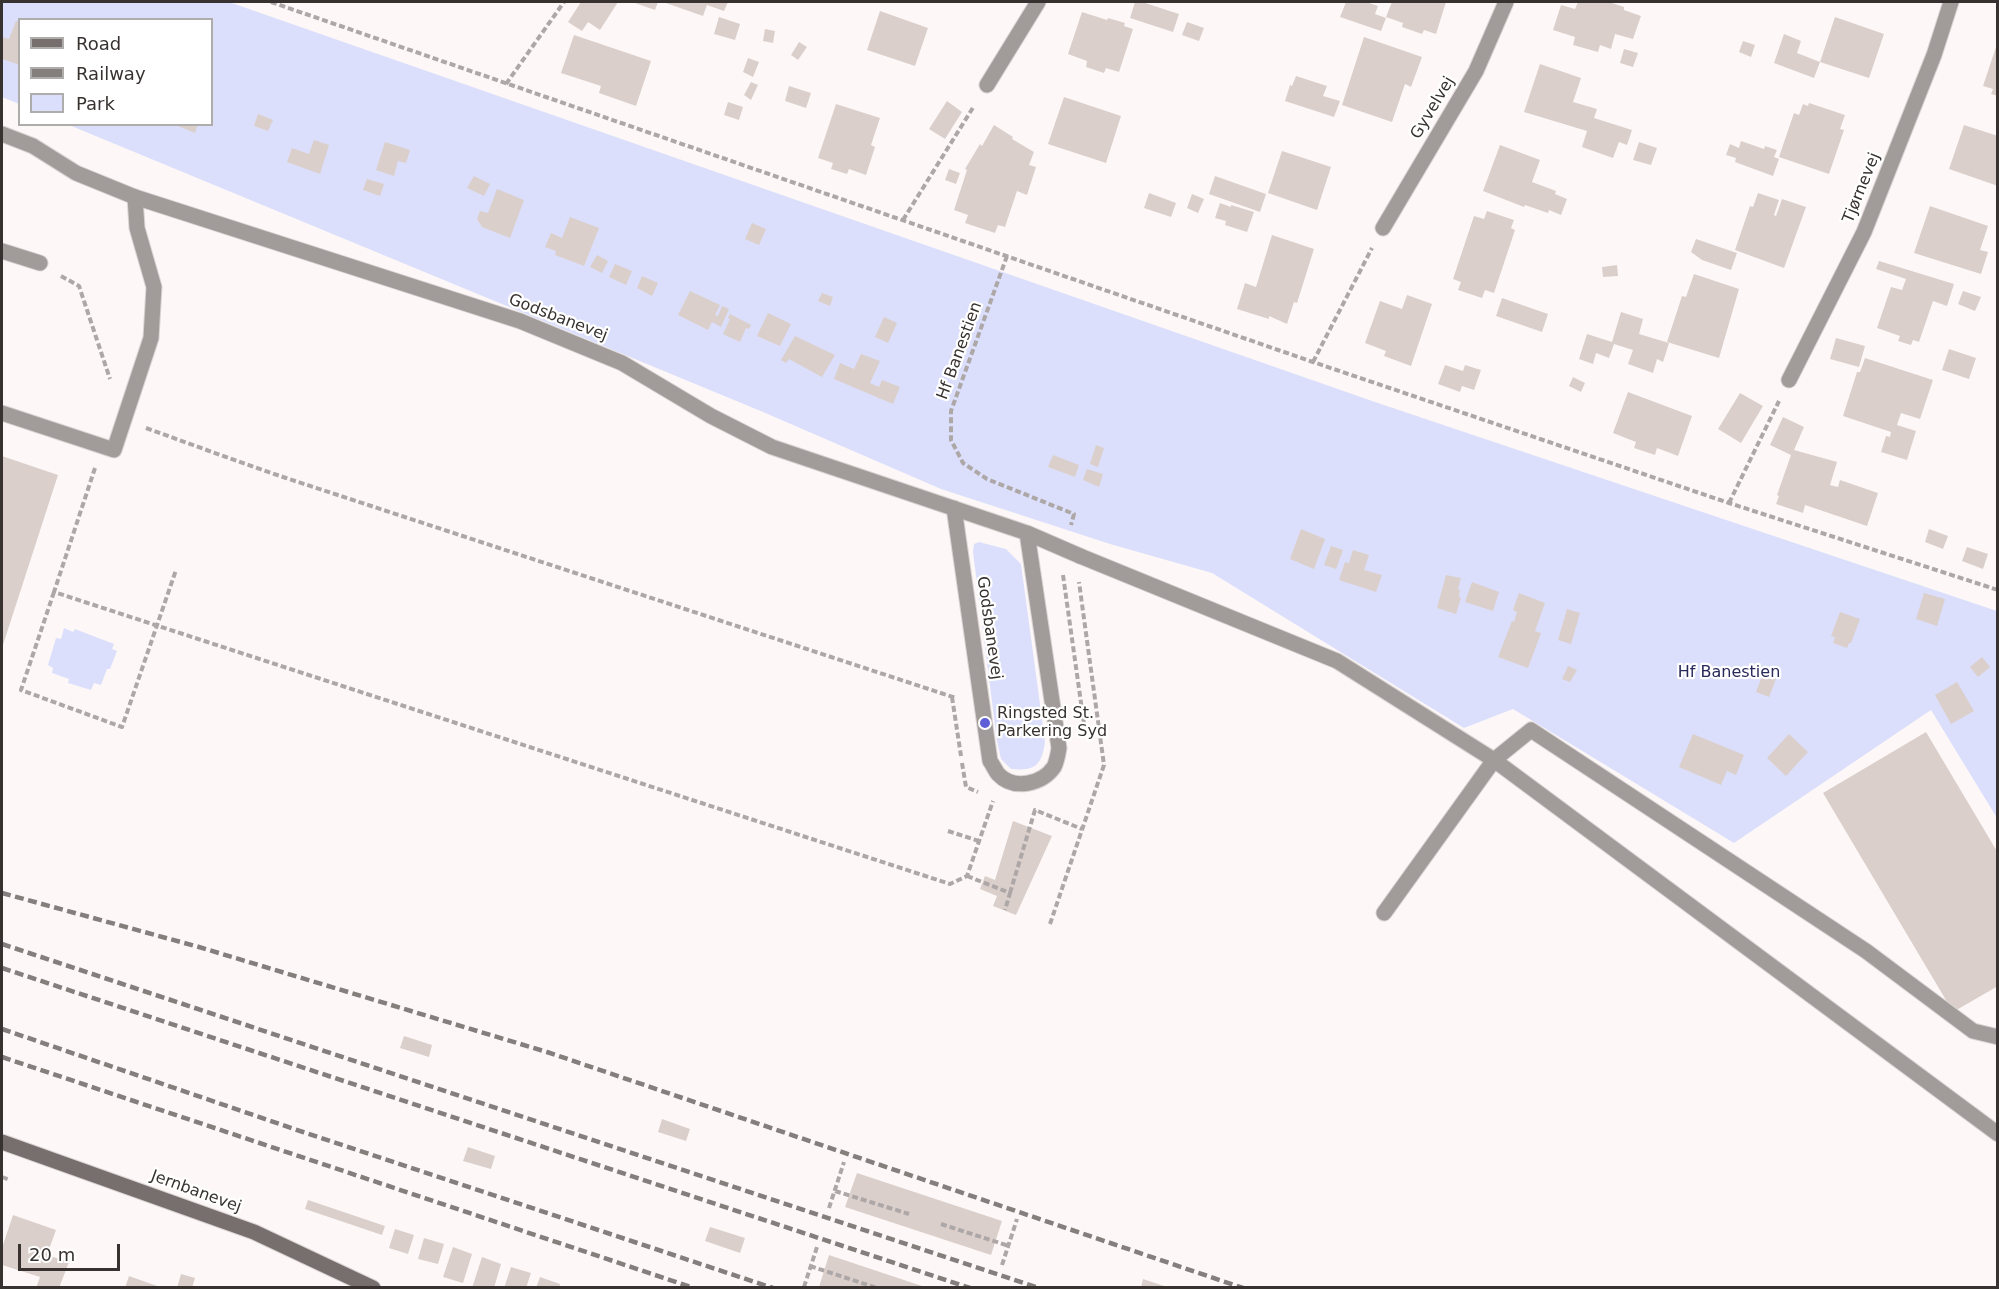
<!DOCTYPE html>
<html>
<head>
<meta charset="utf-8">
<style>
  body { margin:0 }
  #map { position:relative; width:1999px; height:1289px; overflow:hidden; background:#fdf8f7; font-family:"DejaVu Sans",sans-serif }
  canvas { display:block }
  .frame { position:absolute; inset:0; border:3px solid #373230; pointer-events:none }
  .legend { position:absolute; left:18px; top:18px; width:195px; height:108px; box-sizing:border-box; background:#fff; border:2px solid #afadac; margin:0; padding:8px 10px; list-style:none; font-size:18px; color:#373230 }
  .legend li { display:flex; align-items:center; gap:12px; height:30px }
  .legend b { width:30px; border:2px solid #afadac }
  .scale { position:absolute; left:18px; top:1244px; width:102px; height:27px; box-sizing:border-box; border:3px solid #373230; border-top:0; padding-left:8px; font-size:18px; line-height:21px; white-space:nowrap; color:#373230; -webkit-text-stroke:4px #fff; paint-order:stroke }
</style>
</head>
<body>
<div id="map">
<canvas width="1999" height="1289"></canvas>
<div class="frame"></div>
<ul class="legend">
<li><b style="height:8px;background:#776f6d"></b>Road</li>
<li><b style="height:8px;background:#847f7d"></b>Railway</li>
<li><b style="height:16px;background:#dbdffb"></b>Park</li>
</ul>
<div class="scale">20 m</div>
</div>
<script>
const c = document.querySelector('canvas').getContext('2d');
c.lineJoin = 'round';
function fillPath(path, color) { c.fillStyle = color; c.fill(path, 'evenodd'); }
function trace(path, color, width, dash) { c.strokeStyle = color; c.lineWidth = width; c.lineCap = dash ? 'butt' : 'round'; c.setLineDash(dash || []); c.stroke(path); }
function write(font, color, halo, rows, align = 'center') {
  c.font = font + ' "DejaVu Sans",sans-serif'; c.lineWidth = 4.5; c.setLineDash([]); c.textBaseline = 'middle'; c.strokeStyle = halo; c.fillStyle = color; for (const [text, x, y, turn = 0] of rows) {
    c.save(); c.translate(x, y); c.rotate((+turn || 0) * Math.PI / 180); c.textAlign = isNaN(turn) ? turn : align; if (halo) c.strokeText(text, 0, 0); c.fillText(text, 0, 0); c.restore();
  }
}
const green = new Path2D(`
  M 2,2 L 229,2 L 1378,403 L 1997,611 L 1997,818 L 1931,710 L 1734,843 L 1513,709 L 1464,728 L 1212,573 L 1110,544 L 941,489 L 763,412 L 69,125 L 212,124 L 212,20 L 20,20 L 19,104 L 2,97 Z
  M 979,542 L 1006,549 L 1021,564 L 1045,741 C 1042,766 1035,771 1011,769 L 1001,759 L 997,741 L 973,552 L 974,544 Z
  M 64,628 L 73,632 L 75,629 L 114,644 L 112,649 L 117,651 L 110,669 L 107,669 L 101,685 L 94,683 L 91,690 L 68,683 L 69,679 L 52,673 L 53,668 L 48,665 L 56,638 L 61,639 Z`);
const building = new Path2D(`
  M 581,2 L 618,2 L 600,30 L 588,22 L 582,31 L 568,22 Z
  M 632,2 L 658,2 L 655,10 Z
  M 663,2 L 728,2 L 724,11 L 707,5 L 703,16 Z
  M 1135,2 L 1142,2 L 1179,14 L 1173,32 L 1130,18 Z
  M 1346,2 L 1366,2 L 1378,6 L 1375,14 L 1386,18 L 1381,31 L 1340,17 Z
  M 1392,2 L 1446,2 L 1436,34 L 1424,30 L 1422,34 L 1402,27 L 1403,23 L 1386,17 Z
  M 1578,2 L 1609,2 L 1624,7 L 1624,10 L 1641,16 L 1633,39 L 1615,34 L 1611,49 L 1600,45 L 1598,52 L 1573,45 L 1575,37 L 1553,30 L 1561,5 L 1575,9 Z
  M 880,11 L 928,28 L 915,66 L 867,50 Z
  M 1082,12 L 1107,20 L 1108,18 L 1125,23 L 1124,26 L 1133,29 L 1119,72 L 1106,68 L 1104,73 L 1086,67 L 1087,61 L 1068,54 Z
  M 719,17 L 740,24 L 735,40 L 714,34 Z
  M 1835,17 L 1884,34 L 1869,78 L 1820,62 Z
  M 16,21 L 20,22 L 20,65 L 2,59 L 2,37 L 9,39 Z
  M 1187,22 L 1204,28 L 1199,41 L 1182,35 Z
  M 765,29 L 775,31 L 773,43 L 763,41 Z
  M 1784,34 L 1801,41 L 1797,53 L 1820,62 L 1814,78 L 1774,63 Z
  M 574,35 L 651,61 L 636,106 L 599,93 L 601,86 L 561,73 Z
  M 1364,37 L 1422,57 L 1411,87 L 1405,84 L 1392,122 L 1342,105 Z
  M 1743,41 L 1755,45 L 1751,57 L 1739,52 Z
  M 799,42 L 807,47 L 798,60 L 791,55 Z
  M 1997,44 L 1998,44 L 1998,96 L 1991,94 L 1993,89 L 1983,86 Z
  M 1624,49 L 1638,53 L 1633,67 L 1620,63 Z
  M 748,58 L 759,62 L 753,77 L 743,72 Z
  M 1540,64 L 1581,78 L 1573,102 L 1597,109 L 1594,118 L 1632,130 L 1627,145 L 1619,142 L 1613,158 L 1582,147 L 1587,131 L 1524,112 Z
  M 1296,76 L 1327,86 L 1323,96 L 1340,101 L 1334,117 L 1285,101 L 1290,85 L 1292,86 Z
  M 751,82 L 758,85 L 751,100 L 744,95 Z
  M 789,86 L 811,93 L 806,108 L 785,101 Z
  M 1064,97 L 1121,116 L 1106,163 L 1048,144 Z
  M 947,101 L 962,112 L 945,139 L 929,129 Z
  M 728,102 L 743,107 L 739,120 L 724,115 Z
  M 1809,103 L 1845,115 L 1840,129 L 1844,130 L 1829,174 L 1779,157 L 1794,113 L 1799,115 L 1803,104 L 1808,106 Z
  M 836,104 L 880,118 L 871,145 L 875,147 L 866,175 L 849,169 L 847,174 L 831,169 L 833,163 L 818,158 Z
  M 258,114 L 273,120 L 268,131 L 254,126 Z
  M 173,124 L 198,124 L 195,133 Z
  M 994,125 L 1013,137 L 1012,139 L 1034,152 L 1029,165 L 1036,167 L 1027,195 L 1017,191 L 1005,227 L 998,225 L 995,233 L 965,223 L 968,215 L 954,210 L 967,170 L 965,169 L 980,144 L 982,146 Z
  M 1964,125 L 1998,136 L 1998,186 L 1949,169 Z
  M 314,140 L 329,145 L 320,174 L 287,162 L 292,148 L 309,154 Z
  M 1741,141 L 1764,149 L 1765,146 L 1777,150 L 1774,157 L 1779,159 L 1773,176 L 1735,162 L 1736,158 L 1726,155 L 1730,144 L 1739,148 Z
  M 385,142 L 410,150 L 406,163 L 398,161 L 394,176 L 376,170 Z
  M 1639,142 L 1657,148 L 1651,165 L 1633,160 Z
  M 1500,145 L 1540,160 L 1532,182 L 1556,191 L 1555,194 L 1567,199 L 1561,215 L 1549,210 L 1548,213 L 1525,205 L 1524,207 L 1483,191 Z
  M 1282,151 L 1331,167 L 1317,210 L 1268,193 Z
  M 949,169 L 960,173 L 956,184 L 945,180 Z
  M 474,176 L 490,184 L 484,196 L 467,188 Z
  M 1215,176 L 1266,194 L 1260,212 L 1209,194 Z
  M 367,179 L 384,184 L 380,196 L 363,190 Z
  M 497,189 L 524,200 L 510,238 L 482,227 L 477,219 L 480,211 L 488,213 Z
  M 1149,193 L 1176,203 L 1171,217 L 1144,208 Z
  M 1758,193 L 1779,200 L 1774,215 L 1776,216 L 1782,199 L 1806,207 L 1784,268 L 1735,250 L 1750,206 L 1753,207 Z
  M 1192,194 L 1204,199 L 1198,213 L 1187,208 Z
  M 1220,203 L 1231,207 L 1231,205 L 1254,212 L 1247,232 L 1225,225 L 1226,221 L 1215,218 Z
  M 1930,206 L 1988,226 L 1980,250 L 1988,252 L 1981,274 L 1914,253 Z
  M 1487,211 L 1514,220 L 1511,228 L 1515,230 L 1494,293 L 1485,290 L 1482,298 L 1458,290 L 1461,282 L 1453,279 L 1474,216 L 1484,219 Z
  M 570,217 L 599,228 L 584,266 L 555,255 L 556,251 L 545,247 L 551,233 L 562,238 Z
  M 752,223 L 766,229 L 759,245 L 745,239 Z
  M 1272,235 L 1314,249 L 1297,303 L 1294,302 L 1287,324 L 1269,316 L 1269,319 L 1237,309 L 1245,283 L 1256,287 Z
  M 1696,239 L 1737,253 L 1731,270 L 1702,260 L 1691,252 Z
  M 597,255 L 608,261 L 602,273 L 590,267 Z
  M 1879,261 L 1954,284 L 1947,306 L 1933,301 L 1919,342 L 1913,340 L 1911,345 L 1898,341 L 1900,336 L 1877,328 L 1891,287 L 1902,290 L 1906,279 L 1876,269 Z
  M 615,264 L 632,271 L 626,285 L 609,277 Z
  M 1617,265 L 1618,276 L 1603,277 L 1602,267 Z
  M 1694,274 L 1739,289 L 1719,358 L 1667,342 L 1682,296 L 1686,297 Z
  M 642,276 L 658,283 L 652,296 L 637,288 Z
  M 690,291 L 720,305 L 715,315 L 718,316 L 722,306 L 729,309 L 721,327 L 712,322 L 708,330 L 678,315 Z
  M 1963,291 L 1981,297 L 1975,311 L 1958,304 Z
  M 822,293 L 833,297 L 830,306 L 818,301 Z
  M 1407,295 L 1432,304 L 1411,366 L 1384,356 L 1386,351 L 1365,343 L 1380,301 L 1402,309 Z
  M 1502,298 L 1548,314 L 1542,332 L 1496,316 Z
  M 1621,312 L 1643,319 L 1639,334 L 1669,343 L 1663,362 L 1657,359 L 1653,373 L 1628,364 L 1633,350 L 1614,344 L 1609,358 L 1596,353 L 1593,364 L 1579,359 L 1587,334 L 1612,342 Z
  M 768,313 L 791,324 L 780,346 L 757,336 Z
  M 730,314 L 751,325 L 749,329 L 746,328 L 740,342 L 723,334 L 730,319 L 728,318 Z
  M 884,317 L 897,323 L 888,343 L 875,337 Z
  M 795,336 L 835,355 L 822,377 L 789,359 L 786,363 L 781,360 Z
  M 1836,338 L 1865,346 L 1859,367 L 1830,359 Z
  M 1949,349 L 1976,358 L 1969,379 L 1942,370 Z
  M 861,354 L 880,361 L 870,383 L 879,387 L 882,380 L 900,387 L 893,404 L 834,379 L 840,363 L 854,369 Z
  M 1865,358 L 1933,380 L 1920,419 L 1901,413 L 1897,425 L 1916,431 L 1907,460 L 1881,452 L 1886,436 L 1890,437 L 1891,432 L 1843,416 L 1857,372 L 1860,372 Z
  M 1445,365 L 1463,371 L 1465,365 L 1481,370 L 1474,390 L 1462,386 L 1460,392 L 1438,384 Z
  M 1573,377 L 1585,383 L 1581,392 L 1569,386 Z
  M 1628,392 L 1692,416 L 1678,456 L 1657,448 L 1655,455 L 1634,448 L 1636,442 L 1613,433 Z
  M 1740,393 L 1763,406 L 1741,443 L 1718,429 Z
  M 1783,417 L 1804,427 L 1794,450 L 1837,462 L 1830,485 L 1838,487 L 1840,480 L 1878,493 L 1867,526 L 1805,505 L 1803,513 L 1776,504 L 1779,496 L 1777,495 L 1791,455 L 1770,445 Z
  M 1096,445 L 1104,448 L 1098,467 L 1090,464 Z
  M 1053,455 L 1079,465 L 1075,477 L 1048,467 Z
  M 2,456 L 58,475 L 2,648 Z
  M 1087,469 L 1103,474 L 1099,487 L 1083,480 Z
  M 1301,529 L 1325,539 L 1314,569 L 1290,559 Z
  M 1929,529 L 1948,536 L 1943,549 L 1925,542 Z
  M 1331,546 L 1343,550 L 1336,569 L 1324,565 Z
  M 1967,547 L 1988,554 L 1983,569 L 1962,561 Z
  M 1353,550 L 1369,555 L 1364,570 L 1382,575 L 1376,592 L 1339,580 L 1345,562 L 1349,563 Z
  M 1446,575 L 1461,578 L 1458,589 L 1460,590 L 1459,597 L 1461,598 L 1456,614 L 1437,608 Z
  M 1472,582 L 1499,592 L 1493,611 L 1465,602 Z
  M 1519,593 L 1545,603 L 1535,631 L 1541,633 L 1528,668 L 1498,657 L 1512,621 L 1514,622 L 1517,612 L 1513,610 Z
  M 1924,593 L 1945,599 L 1937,626 L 1916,619 Z
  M 1567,609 L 1580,613 L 1571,644 L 1558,640 Z
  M 1840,612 L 1860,619 L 1851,643 L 1849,643 L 1847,648 L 1833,643 L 1835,637 L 1831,636 Z
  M 1982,657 L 1990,667 L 1978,677 L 1970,667 Z
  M 1568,666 L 1577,670 L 1570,682 L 1562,679 Z
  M 1763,674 L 1776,679 L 1769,697 L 1756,692 Z
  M 1957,682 L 1974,711 L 1951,724 L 1935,695 Z
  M 1926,732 L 1998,853 L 1998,986 L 1953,1012 L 1823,793 Z
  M 1693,734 L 1744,755 L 1736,775 L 1727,771 L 1721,785 L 1679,767 Z
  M 1789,734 L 1808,752 L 1786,776 L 1767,758 Z
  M 1013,821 L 1052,836 L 1016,915 L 993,906 L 997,896 L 980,889 L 985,876 L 995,880 Z
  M 404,1036 L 432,1045 L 429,1057 L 400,1048 Z
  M 662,1119 L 690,1129 L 686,1141 L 658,1132 Z
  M 468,1147 L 495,1156 L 491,1169 L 463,1161 Z
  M 857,1173 L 1002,1221 L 991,1255 L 845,1207 Z
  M 308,1200 L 385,1226 L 382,1235 L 305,1209 Z
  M 13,1215 L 56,1230 L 47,1255 L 69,1262 L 59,1288 L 36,1288 L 40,1277 L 2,1265 L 2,1248 Z
  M 710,1227 L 745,1238 L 740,1253 L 705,1241 Z
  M 395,1229 L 414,1235 L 408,1254 L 389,1248 Z
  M 424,1238 L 444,1244 L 438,1264 L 418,1259 Z
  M 453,1247 L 472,1254 L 463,1283 L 443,1277 Z
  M 829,1255 L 925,1287 L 925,1288 L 819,1287 Z
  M 482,1257 L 501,1264 L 494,1288 L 472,1288 Z
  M 511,1267 L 531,1273 L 526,1288 L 504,1288 Z
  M 181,1274 L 195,1278 L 192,1288 L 177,1288 Z
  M 129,1276 L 160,1287 L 160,1288 L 125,1288 Z
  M 540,1277 L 560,1284 L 559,1288 L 536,1288 Z
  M 1143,1279 L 1167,1287 L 1167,1288 L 1141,1288 Z`);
const path = new Path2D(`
  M 271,2 L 1313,362 L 1729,503 L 1998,590
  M 506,84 L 564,2
  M 903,220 L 974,106
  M 1007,256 L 951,411 L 951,440 L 963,463 L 987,479 L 1074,514 L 1071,525
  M 61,276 L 79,286 L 110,379
  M 1313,362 L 1372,248
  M 146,428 C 193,445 239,462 286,478 L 956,698
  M 95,468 L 54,592 L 950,884 L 967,876 L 993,801
  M 1729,503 L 1779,401
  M 1063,575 L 1084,724 L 1083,728
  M 54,592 L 21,690 L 122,727 L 176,570
  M 952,697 L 961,756
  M 962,763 L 966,787 L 978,792
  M 948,831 L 979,841
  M 967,876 L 1010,893 L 1005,910
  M 1010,893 L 1035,810 L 1082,829
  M 1050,924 L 1104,765 L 1079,582
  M 2,1177 L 10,1180
  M 835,1191 L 909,1214
  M 829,1208 L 844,1162
  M 941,1224 L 1009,1246
  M 1002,1265 L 1017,1219
  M 810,1266 L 877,1288
  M 804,1287 L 817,1247`);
const service = new Path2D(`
  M 2,251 L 40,263
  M 2,413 L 114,450 L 151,338 L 154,287 L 137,228 L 135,197
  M 1080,556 L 1337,661 L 1494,760 L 1998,1134
  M 1384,913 L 1494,760 L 1531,730 L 1866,951 L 1973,1031 L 1998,1037`);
const minor = new Path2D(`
  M 987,85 L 1038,2
  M 2,134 L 33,146 L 76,173 L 135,197 L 520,321 L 622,363 L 711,416 L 772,447 L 1027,533 L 1080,556
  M 1383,228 L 1476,71 L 1506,2
  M 1789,380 L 1864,232 L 1934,55 L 1951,2
  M 954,508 L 990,761 C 993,765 995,770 998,774 C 1014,791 1042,784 1054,767 C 1057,761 1058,754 1059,748 L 1027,533`);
const secondary = new Path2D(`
  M 2,1142 L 254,1232 L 373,1288`);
const rail = new Path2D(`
  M 2,893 L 199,947 L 547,1052 L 1243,1288
  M 2,944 L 1039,1288
  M 2,968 L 970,1288
  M 2,1029 L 303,1132 L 773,1288
  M 2,1057 L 694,1288`);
const markers = [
  [985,723,6,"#5f5fd7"]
];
const streetNames = [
  ["Gyvelvej",1433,108,-59],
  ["Tjørnevej",1862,188,-68],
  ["Godsbanevej",558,318,21],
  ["Hf Banestien",960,351,-70],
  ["Godsbanevej",989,628,82],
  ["Jernbanevej",196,1192,20]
];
const parkNames = [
  ["Hf Banestien",1729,673]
];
const poiNames = [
  ["Ringsted St.",997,714],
  ["Parkering Syd",997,732]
];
fillPath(green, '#dbdffb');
fillPath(building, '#dbcfcb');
trace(service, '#d9d4d3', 17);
trace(minor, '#d9d4d3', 17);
trace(secondary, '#d9d4d3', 17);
trace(path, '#ada8a7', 4, [6, 3]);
trace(service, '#a19c9a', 15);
trace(minor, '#a19c9a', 15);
trace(secondary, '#776f6d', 15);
trace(rail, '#847f7d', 4.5, [9, 4.5]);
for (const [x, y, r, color] of markers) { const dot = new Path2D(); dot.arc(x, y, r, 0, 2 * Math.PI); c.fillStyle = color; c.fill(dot); trace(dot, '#fff', 2); }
write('16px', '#373230', '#fff', streetNames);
write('16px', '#282a59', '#fff', parkNames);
write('16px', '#373230', '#fff', poiNames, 'left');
</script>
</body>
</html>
